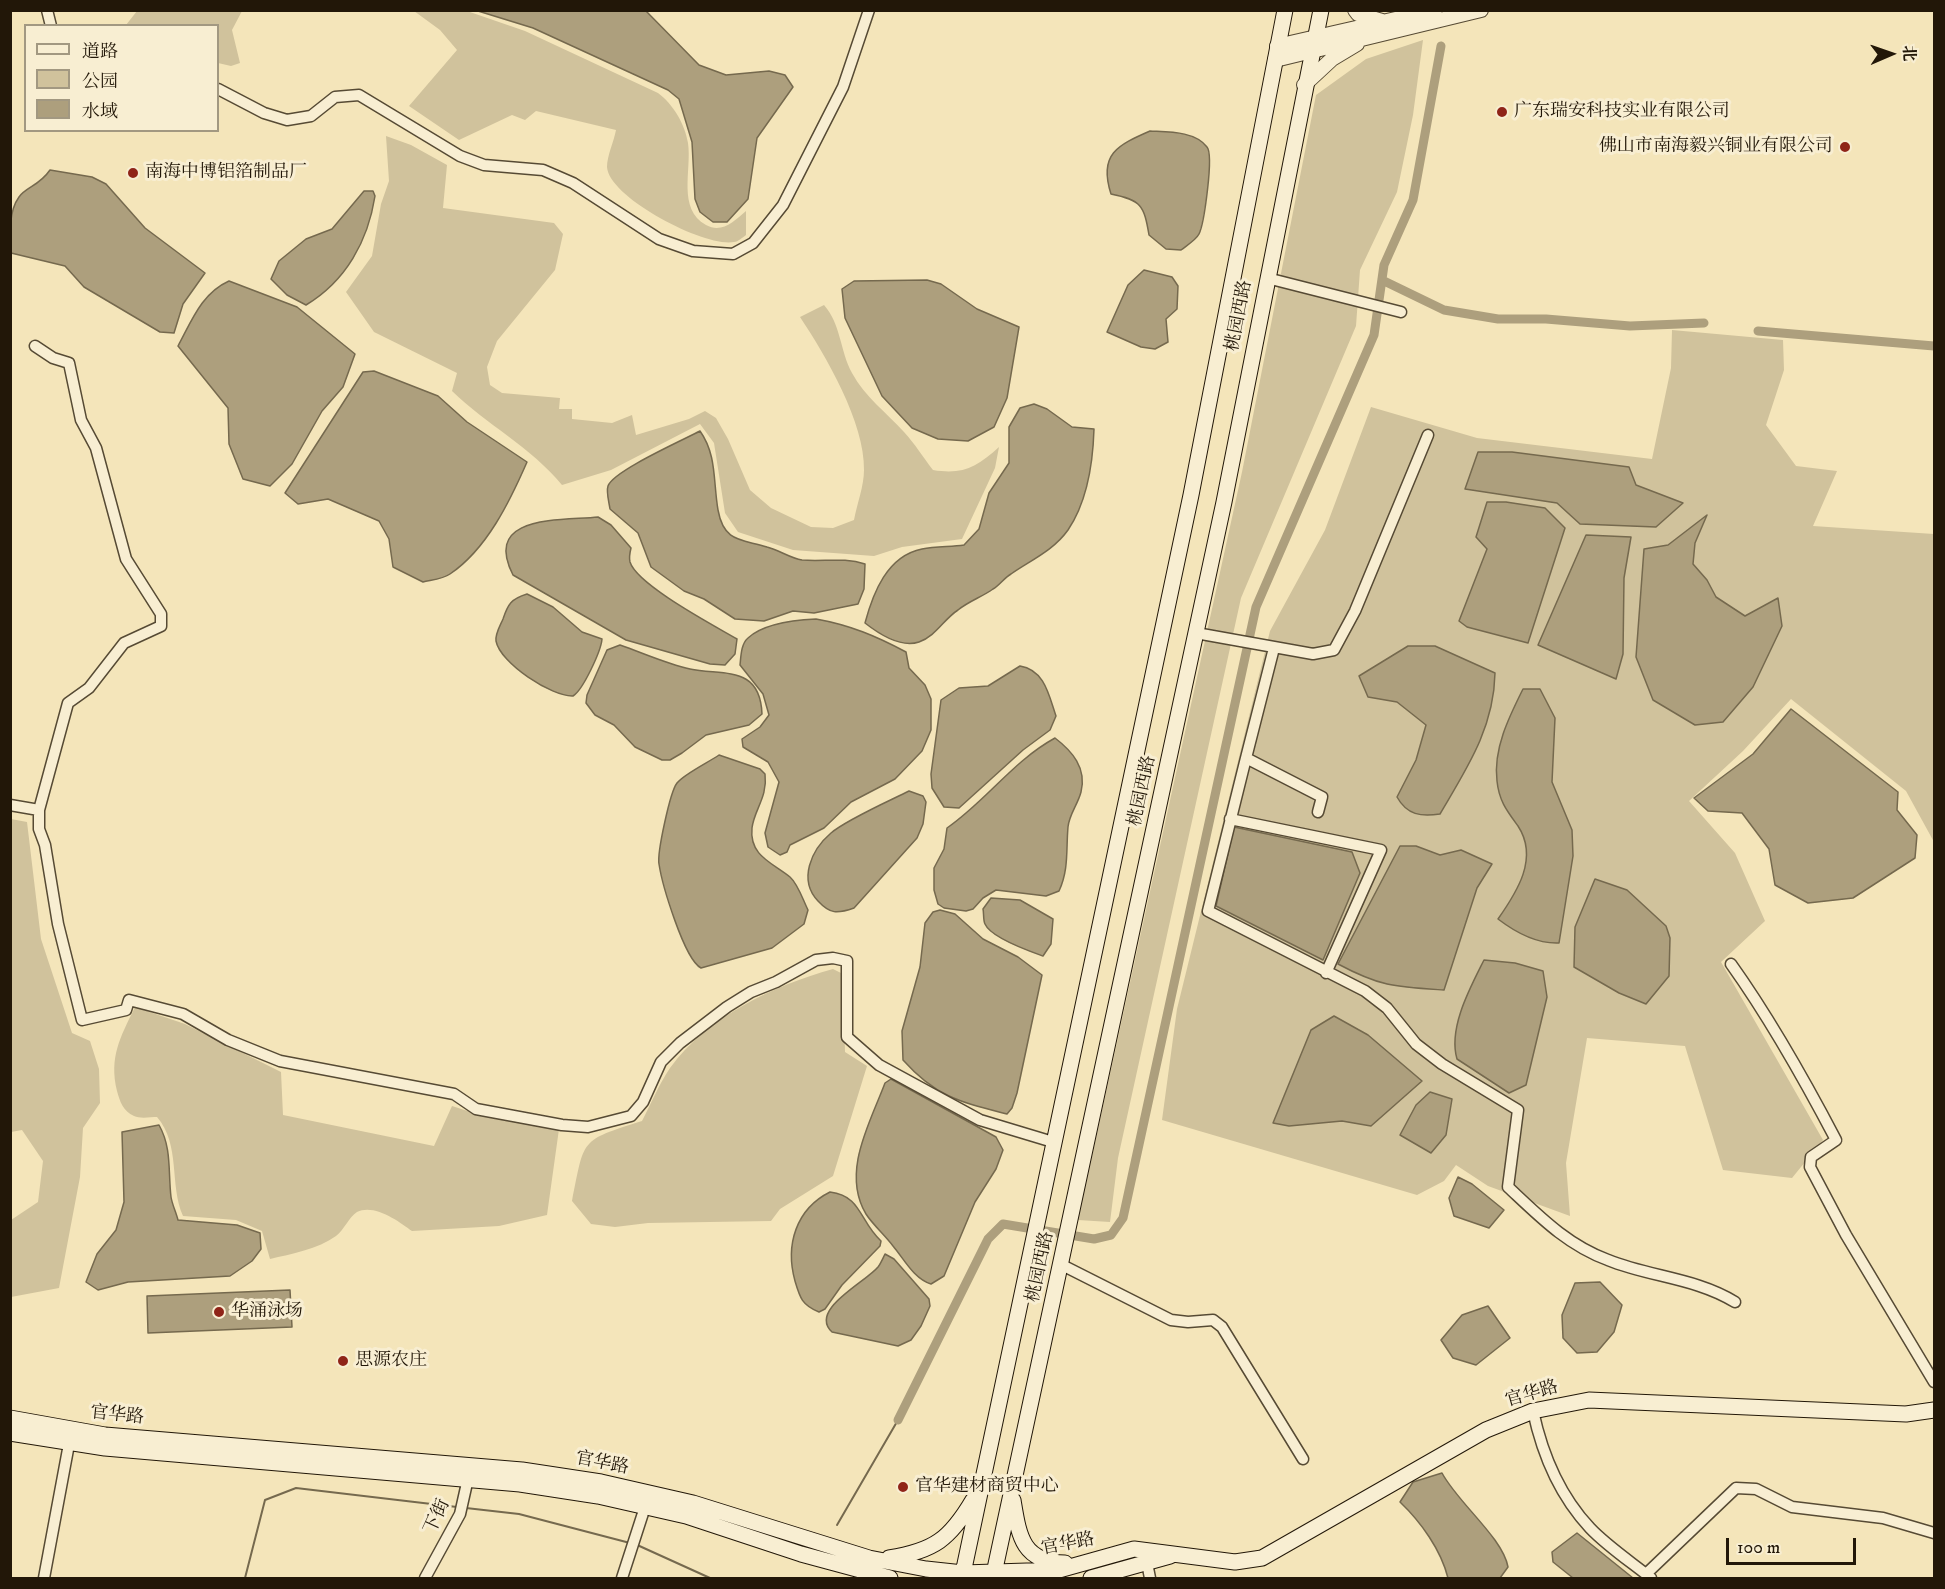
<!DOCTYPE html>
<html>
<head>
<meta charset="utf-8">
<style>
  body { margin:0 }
  #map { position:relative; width:1945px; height:1589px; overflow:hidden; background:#f4e5ba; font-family:"IM FELL DW Pica","Noto Serif SC",serif }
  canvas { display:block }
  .frame { position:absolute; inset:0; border:12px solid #221708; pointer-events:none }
  .legend { position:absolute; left:24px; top:24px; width:195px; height:108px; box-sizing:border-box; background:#f8eed2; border:2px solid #a29881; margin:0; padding:8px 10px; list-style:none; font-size:18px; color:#221708 }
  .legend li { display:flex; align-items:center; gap:12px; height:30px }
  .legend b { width:30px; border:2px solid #a29881 }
  .north { position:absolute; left:1861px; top:24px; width:60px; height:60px; -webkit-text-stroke:4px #f8eed2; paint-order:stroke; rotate:88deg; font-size:16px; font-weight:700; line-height:24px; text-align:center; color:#221708 }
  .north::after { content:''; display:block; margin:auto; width:21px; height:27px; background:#221708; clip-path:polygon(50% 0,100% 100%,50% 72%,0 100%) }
  .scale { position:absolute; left:1726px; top:1538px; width:130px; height:27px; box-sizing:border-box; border:3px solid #221708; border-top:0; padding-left:8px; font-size:18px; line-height:21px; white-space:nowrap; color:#221708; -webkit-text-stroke:4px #f8eed2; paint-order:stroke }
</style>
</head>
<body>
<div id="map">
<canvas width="1945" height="1589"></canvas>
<div class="frame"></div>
<ul class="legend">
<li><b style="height:8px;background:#f8eed2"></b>道路</li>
<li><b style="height:16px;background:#d0c29c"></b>公园</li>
<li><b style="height:16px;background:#ad9f7d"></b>水域</li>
</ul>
<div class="north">北</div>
<div class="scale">100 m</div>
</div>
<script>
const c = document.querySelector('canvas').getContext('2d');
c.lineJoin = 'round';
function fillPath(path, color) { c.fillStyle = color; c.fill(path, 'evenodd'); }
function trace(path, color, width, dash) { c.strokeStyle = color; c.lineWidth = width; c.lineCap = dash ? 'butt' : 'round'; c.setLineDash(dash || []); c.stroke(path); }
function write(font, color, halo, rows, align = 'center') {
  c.font = font + ' "IM FELL DW Pica","Noto Serif SC",serif'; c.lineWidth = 6; c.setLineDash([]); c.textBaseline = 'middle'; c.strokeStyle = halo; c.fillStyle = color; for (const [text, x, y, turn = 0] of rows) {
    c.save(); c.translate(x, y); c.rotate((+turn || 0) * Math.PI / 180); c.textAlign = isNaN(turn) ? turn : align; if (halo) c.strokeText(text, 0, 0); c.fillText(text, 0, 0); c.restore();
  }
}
const green = new Path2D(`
  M 137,11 L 242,11 L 232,30 L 240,63 L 231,66 L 218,63 L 218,26 L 126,25 Z
  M 414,11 L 467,11 L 525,31 L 658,93 C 673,104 685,124 688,143 C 692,170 677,209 706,225 C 722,234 734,221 746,211 L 746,235 C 743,237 738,242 734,242 C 706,248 609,198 607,167 C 607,156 614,141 616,130 L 536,111 L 525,120 L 512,115 L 459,140 L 409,106 L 457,50 L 440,30 Z
  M 1423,40 L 1413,115 L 1397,192 L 1360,270 L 1356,326 L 1241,598 L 1118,1158 L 1110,1222 L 1078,1220 L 1242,472 L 1316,95 L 1366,59 Z
  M 386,136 L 411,145 L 447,165 L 443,208 L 554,223 L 563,234 L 555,270 L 497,341 L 487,367 L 490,385 L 502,393 L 560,398 L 559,409 L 572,409 L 572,419 L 612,423 L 632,415 L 636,435 L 689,419 L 705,411 L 716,418 L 728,439 L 750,490 L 771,508 L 811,527 L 833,528 L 854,520 C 857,504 864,486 864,470 C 865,423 826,356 800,317 L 824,305 C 841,324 840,351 852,373 C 865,397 887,413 904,432 C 915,444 923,457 933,470 C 963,475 977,467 999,447 L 995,468 L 962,539 L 902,547 L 874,556 L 793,550 L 738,532 L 725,513 L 714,443 L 700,424 L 611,470 L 562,485 C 531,447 487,425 452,391 L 457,373 L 374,332 L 346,292 L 372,256 L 381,204 L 389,181 Z
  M 1672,330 L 1783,340 L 1784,370 L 1766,425 L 1796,466 L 1837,471 L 1813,526 L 1934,534 L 1934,842 L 1906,791 L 1791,699 L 1743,751 L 1689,801 L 1735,853 L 1765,921 L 1721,962 L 1823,1140 L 1792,1178 L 1723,1170 L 1685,1046 L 1587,1038 L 1566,1163 L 1570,1216 L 1488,1186 L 1456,1165 L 1444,1181 L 1417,1195 L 1162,1120 L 1177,1009 L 1270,631 L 1325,530 L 1371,407 L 1477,438 L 1652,459 L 1671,368 Z
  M 11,819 L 27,822 L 41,939 L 72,1033 L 90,1041 L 99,1069 L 100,1103 L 83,1128 L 80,1177 L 59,1288 L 11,1297 L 11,1220 L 38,1202 L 43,1161 L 22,1130 L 11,1132 Z
  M 833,969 L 843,974 L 845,1052 L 867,1066 L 833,1176 L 780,1209 L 771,1221 L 648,1223 L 615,1227 L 591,1224 L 572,1201 C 585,1138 579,1141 642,1121 C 651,1104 659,1084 670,1068 C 708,1016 773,986 833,969 Z
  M 135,1007 L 185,1024 L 281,1072 L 283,1115 L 434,1146 L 452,1106 L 480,1115 L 559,1129 L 547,1215 L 499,1226 L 412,1231 C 400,1222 374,1203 357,1212 C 349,1217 344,1230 336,1236 C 318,1249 291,1254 270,1259 L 262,1231 L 236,1220 L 183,1216 C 169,1184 181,1145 157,1117 C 151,1117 140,1119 134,1116 C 123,1111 120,1102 117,1091 C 109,1057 120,1038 135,1007 Z`);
const water = new Path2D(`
  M 478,11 L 646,11 L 699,65 L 726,75 L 769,71 L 785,75 L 793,87 L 757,138 L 748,199 L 727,222 L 713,222 L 700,212 L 695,199 L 692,142 L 679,99 L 668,90 L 533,28 Z
  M 1150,131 C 1168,132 1195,131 1207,147 C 1214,155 1204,224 1199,234 C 1196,240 1186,246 1181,250 L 1166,249 L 1149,235 C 1144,205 1141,200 1111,194 C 1098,154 1118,145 1150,131 Z
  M 50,170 L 92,177 L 106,184 L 145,228 L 205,273 L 183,304 L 174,333 L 160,332 L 84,287 L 65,266 L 11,253 C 10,236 8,212 19,197 C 26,187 39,186 50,170 Z
  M 364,191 L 373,191 L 375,196 C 368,241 346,281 306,305 L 287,295 L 271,279 L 279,261 L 306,239 L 332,229 Z
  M 1144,270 L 1172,277 L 1178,286 L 1177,309 L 1166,319 L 1168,342 L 1155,349 L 1141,347 L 1107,332 L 1128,285 Z
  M 927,280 L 941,284 L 977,309 L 1019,327 L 1007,398 L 994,427 L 968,441 L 938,439 L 912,428 L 882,396 L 845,318 L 842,289 L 854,281 Z
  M 229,281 L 297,307 L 355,354 L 343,387 L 322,411 L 292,464 L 270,486 L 243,479 L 229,444 L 228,408 L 178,346 C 192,320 202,293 229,281 Z
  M 374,371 L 438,396 L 467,422 L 527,462 C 510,501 487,549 450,574 C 443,579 431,580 423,582 L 393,567 L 389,539 L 379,521 L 328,499 L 298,504 L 285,493 L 363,372 Z
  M 1034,404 L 1047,409 L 1072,427 L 1094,429 C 1093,462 1087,502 1068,530 C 1053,551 1031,560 1011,574 C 1004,578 1000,585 993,589 C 982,597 969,601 958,610 C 944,619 936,636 919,642 C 901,648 879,634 865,623 C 873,593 887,556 922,549 C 936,546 951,547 964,545 L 979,529 L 989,493 L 1009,463 L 1009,427 L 1020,408 Z
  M 700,431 C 717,455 713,481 718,510 C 724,543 742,539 767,547 C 779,550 790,558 802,560 C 823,562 844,557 865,564 L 864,589 L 858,604 L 814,613 L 793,611 L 764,621 L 735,619 L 704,599 L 684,591 L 651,567 L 638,533 L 610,509 C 609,502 606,492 608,486 C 613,471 683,440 700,431 Z
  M 1478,452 L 1512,452 L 1629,467 L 1636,485 L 1683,503 L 1656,527 L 1580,524 L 1557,503 L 1465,489 Z
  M 1487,502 L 1506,502 L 1545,508 L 1565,528 L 1528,643 L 1467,627 L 1459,621 L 1487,549 L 1476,537 Z
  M 1707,515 L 1695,543 L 1693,564 L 1707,580 L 1716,597 L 1745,616 L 1778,598 L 1782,626 L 1753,687 L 1723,722 L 1695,725 L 1653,700 L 1636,657 L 1644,549 L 1668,545 Z
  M 598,517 L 611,525 L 631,548 C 630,552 629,558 630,562 C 637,585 715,626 737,639 L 735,654 L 725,665 L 710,664 L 626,640 L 513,575 C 482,514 561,521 598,517 Z
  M 1586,535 L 1631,537 L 1624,578 L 1623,654 L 1616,679 L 1538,645 Z
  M 527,594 L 553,607 L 582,632 L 602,639 C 601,651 583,690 573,696 C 552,697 500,663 496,641 C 495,634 500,626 503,619 C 508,604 511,599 527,594 Z
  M 816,619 C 850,625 876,636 906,652 L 909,668 L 925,685 L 931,699 L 931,730 L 922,751 L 895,779 L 851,802 L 824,828 L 790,845 L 787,852 L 780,855 L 768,847 L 765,833 L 779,782 L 768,762 L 743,747 L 742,739 L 760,727 L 769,715 L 763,694 L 740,665 C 741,656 741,644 748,638 C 764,623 795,620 816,619 Z
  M 620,645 C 643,653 667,664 690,669 C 724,676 760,665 762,714 L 749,725 L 706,735 L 682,753 L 670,760 L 662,760 L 635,747 L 614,725 L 595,715 L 586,703 L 587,695 L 607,650 Z
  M 1408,646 L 1435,646 L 1495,673 C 1494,728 1467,768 1440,814 C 1421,817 1407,815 1397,797 L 1416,760 L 1426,725 L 1397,702 L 1368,697 L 1359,676 Z
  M 1020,666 C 1045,670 1049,696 1056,716 L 1050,730 L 1023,750 L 959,808 L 944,807 L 932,788 L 931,774 L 941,700 L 959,688 L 988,686 Z
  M 1523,689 L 1540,689 L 1555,718 L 1552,782 L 1572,830 L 1573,856 L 1559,943 C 1537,944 1515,932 1498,919 C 1517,892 1539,858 1518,826 C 1507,811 1499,801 1497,781 C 1493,749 1509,717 1523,689 Z
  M 1791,709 L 1898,792 L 1897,810 L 1917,835 L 1915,858 L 1853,898 L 1808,903 L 1775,885 L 1769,849 L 1742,813 L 1708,811 L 1694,798 L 1753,754 Z
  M 1055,738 C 1072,751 1087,768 1081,792 C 1078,804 1069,815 1068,827 C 1066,849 1069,870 1059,891 L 1046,896 L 996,890 L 983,898 L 973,909 L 966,911 L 944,908 L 938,904 L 934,890 L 934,868 L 944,849 L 947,828 C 986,801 1013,761 1055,738 Z
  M 719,755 L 760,769 L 765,774 C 768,797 754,810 752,828 C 749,856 773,863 790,877 C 798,884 803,900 808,910 L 804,924 L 772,948 L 701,968 C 684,959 662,884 659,864 C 657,853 670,792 677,783 C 684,774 709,762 719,755 Z
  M 909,791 L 923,796 L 926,802 L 923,824 L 917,838 L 854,908 C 837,914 830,914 818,901 C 798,880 811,850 831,833 C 846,820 889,801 909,791 Z
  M 1234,827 L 1352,852 L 1360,873 L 1323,960 L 1216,906 Z
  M 1400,846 L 1416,846 L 1440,855 L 1461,850 L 1492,864 L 1477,888 L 1444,990 C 1396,987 1381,987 1338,964 Z
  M 1595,879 L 1627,890 L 1666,926 L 1670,938 L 1669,976 L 1646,1004 L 1619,993 L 1574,967 L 1575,927 Z
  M 991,898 L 1020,900 L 1053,919 L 1051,944 L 1043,956 C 1029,951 991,938 985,924 C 983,920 984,913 983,909 Z
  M 940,910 L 955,914 L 983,939 L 1018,957 L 1042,975 L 1017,1093 L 1012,1108 L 1007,1114 C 960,1102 936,1097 903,1060 L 902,1031 L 920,967 L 925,923 L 933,912 Z
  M 1484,960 L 1515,963 L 1543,971 L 1547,997 L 1526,1085 L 1509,1093 L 1457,1059 C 1448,1028 1470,988 1484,960 Z
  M 1334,1016 L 1368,1035 L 1422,1081 L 1371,1126 L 1342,1121 L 1289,1126 L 1273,1123 L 1311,1030 Z
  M 891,1079 L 996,1137 L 1003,1150 L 996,1169 L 975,1202 L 944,1276 L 931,1284 C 914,1279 904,1259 893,1246 C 885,1235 873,1225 866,1214 C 841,1172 870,1123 885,1083 Z
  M 1430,1092 L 1452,1099 L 1446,1135 L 1431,1153 L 1400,1135 L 1416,1105 Z
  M 159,1125 C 172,1148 168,1172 171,1197 C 172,1204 176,1212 178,1220 L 237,1225 L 260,1233 L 261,1249 L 252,1261 L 230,1276 L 128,1282 L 98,1290 L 86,1282 L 97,1254 L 116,1230 L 124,1202 L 122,1132 Z
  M 1458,1177 L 1472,1184 L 1504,1210 L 1489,1228 L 1454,1216 L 1449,1198 Z
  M 830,1192 C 862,1196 859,1221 881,1241 L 880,1246 L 842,1285 L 825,1309 L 819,1312 C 802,1305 800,1298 795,1281 C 785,1245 796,1209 830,1192 Z
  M 885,1254 L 894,1259 L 929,1299 L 930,1306 L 921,1326 L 911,1340 L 898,1346 L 832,1332 C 808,1310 866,1282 878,1267 C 881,1263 883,1258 885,1254 Z
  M 1600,1282 L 1622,1305 L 1614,1332 L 1597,1352 L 1577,1353 L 1563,1338 L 1562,1315 L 1575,1283 Z
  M 290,1290 L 292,1327 L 148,1333 L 147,1296 Z
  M 1488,1306 L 1510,1338 L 1476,1365 L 1453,1358 L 1441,1340 L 1462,1315 Z
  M 1442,1473 C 1458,1503 1503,1538 1508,1567 L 1500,1578 L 1448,1578 C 1441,1550 1421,1522 1400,1502 L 1413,1482 Z
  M 1577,1533 L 1633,1578 L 1573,1578 L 1553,1562 L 1552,1552 Z`);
const stream = new Path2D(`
  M 466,1508 L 519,1514 L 630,1543
  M 837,1525 L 898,1420
  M 635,1544 L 710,1578
  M 245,1578 L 265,1500 L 296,1488 L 457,1507`);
const canal = new Path2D(`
  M 1382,280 L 1444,310 L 1498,319 L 1546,319 L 1630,326 L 1704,323
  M 1758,331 L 1934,346
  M 898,1420 L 988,1239 L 1003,1224 L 1094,1239 L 1111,1235 L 1123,1218 L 1256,607 L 1374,335 L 1384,265 L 1413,200 L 1441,46`);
const minor = new Path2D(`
  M 47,10 L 51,26
  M 218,89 L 264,113 L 287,120 L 311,116 L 335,97 L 359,95 L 460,156 L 484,165 L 543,170 L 573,183 L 659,239 L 693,251 L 733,254 L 753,243 L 783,205 L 843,87 L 869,10
  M 1267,278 L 1401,312
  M 35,346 L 53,358 L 69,363 L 81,420 L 96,448 L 126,559 L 161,614 L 161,626 L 124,643 L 89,688 L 68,703 L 39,810 L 39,829 L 45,845 L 58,924 L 82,1020 L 126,1010 L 129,1000 L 183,1014 L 228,1040 L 280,1061 L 454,1094 L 476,1109 L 562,1125 L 588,1127 L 631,1116 L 643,1102 L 661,1062 L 680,1043 L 727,1007 L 751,992 L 776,982 L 816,960 L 833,958 L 847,961 L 847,1037 L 879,1065 L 980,1120 L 1053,1142
  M 1196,633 L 1313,654 L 1334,650 L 1355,611 L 1428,435
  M 1274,648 L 1246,758 L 1322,797 L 1318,812
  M 1246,758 L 1208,911 L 1365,991 L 1387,1008 L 1416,1044 L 1442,1064 L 1518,1110 L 1508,1187 C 1539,1216 1567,1245 1608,1260 C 1650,1277 1696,1278 1735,1302
  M 10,805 L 39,810
  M 1230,819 L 1381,850 L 1326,973
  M 1731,964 C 1771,1020 1804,1079 1836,1140 L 1811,1157 L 1810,1167 L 1846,1235 L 1934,1382
  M 1062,1265 L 1171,1320 L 1188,1322 L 1213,1320 L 1222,1327 L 1303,1459
  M 1533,1411 C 1542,1453 1560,1496 1590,1528 C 1607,1546 1631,1562 1651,1578
  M 1147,1563 L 1150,1578
  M 1646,1574 L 1736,1488 L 1756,1489 L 1792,1507 L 1883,1518 L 1934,1533
  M 44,1578 L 69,1444
  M 425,1578 L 460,1514 L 469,1474
  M 622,1578 L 645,1507`);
const tertiary = new Path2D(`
  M 1355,10 L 1358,14 L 1382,21
  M 1277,46 L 1435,10
  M 1275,60 L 1481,10
  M 1304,85 L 1332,59 L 1357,44`);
const secondary = new Path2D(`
  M 10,1418 L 105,1435 L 522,1470 L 601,1482 L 693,1503 L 869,1558 L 926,1569 L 963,1573 L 1059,1570 L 1134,1549 L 1235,1562 L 1262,1558 L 1486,1430 L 1533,1411 L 1589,1400 L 1906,1414 L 1934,1410
  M 10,1433 L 105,1448 L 520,1484 L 598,1496 L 686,1516 L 801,1554 L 890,1578
  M 1013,1500 C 1019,1536 1022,1562 1065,1563
  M 889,1558 C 934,1551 950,1539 973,1500
  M 962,1578 L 1191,495 L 1285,10
  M 993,1578 L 1224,502 L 1321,10
  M 1091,1578 L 1170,1556`);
const markers = [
  [1502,112,6,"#8f2418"],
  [1845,147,6,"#8f2418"],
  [133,173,6,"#8f2418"],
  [219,1312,6,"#8f2418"],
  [343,1361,6,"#8f2418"],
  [903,1487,6,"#8f2418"]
];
const poiNames = [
  ["广东瑞安科技实业有限公司",1514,112],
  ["佛山市南海毅兴铜业有限公司",1833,147,"right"],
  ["南海中博铝箔制品厂",145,173],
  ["华涌泳场",231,1312],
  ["思源农庄",355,1361],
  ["官华建材商贸中心",915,1487]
];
const streetNames = [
  ["桃园西路",1240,316,-79],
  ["桃园西路",1143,791,-78],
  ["桃园西路",1041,1267,-78],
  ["官华路",1532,1395,-16],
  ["官华路",117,1416,6],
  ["官华路",602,1464,11],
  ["下街",438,1517,-65],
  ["官华路",1068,1545,-11]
];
fillPath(green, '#d0c29c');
fillPath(water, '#ad9f7d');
trace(water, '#75694e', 1.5);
trace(stream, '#75694e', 2);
trace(canal, '#ad9f7d', 9);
trace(minor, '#564a34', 13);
trace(tertiary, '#564a34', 16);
trace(secondary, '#221708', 17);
trace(minor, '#f8eed2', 10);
trace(tertiary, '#f8eed2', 14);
trace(secondary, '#f8eed2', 15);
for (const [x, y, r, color] of markers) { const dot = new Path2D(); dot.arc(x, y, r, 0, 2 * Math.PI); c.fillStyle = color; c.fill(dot); trace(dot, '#f8eed2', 2); }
write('18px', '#221708', '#f8eed2', poiNames, 'left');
write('18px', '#221708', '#f8eed2', streetNames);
</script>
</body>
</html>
